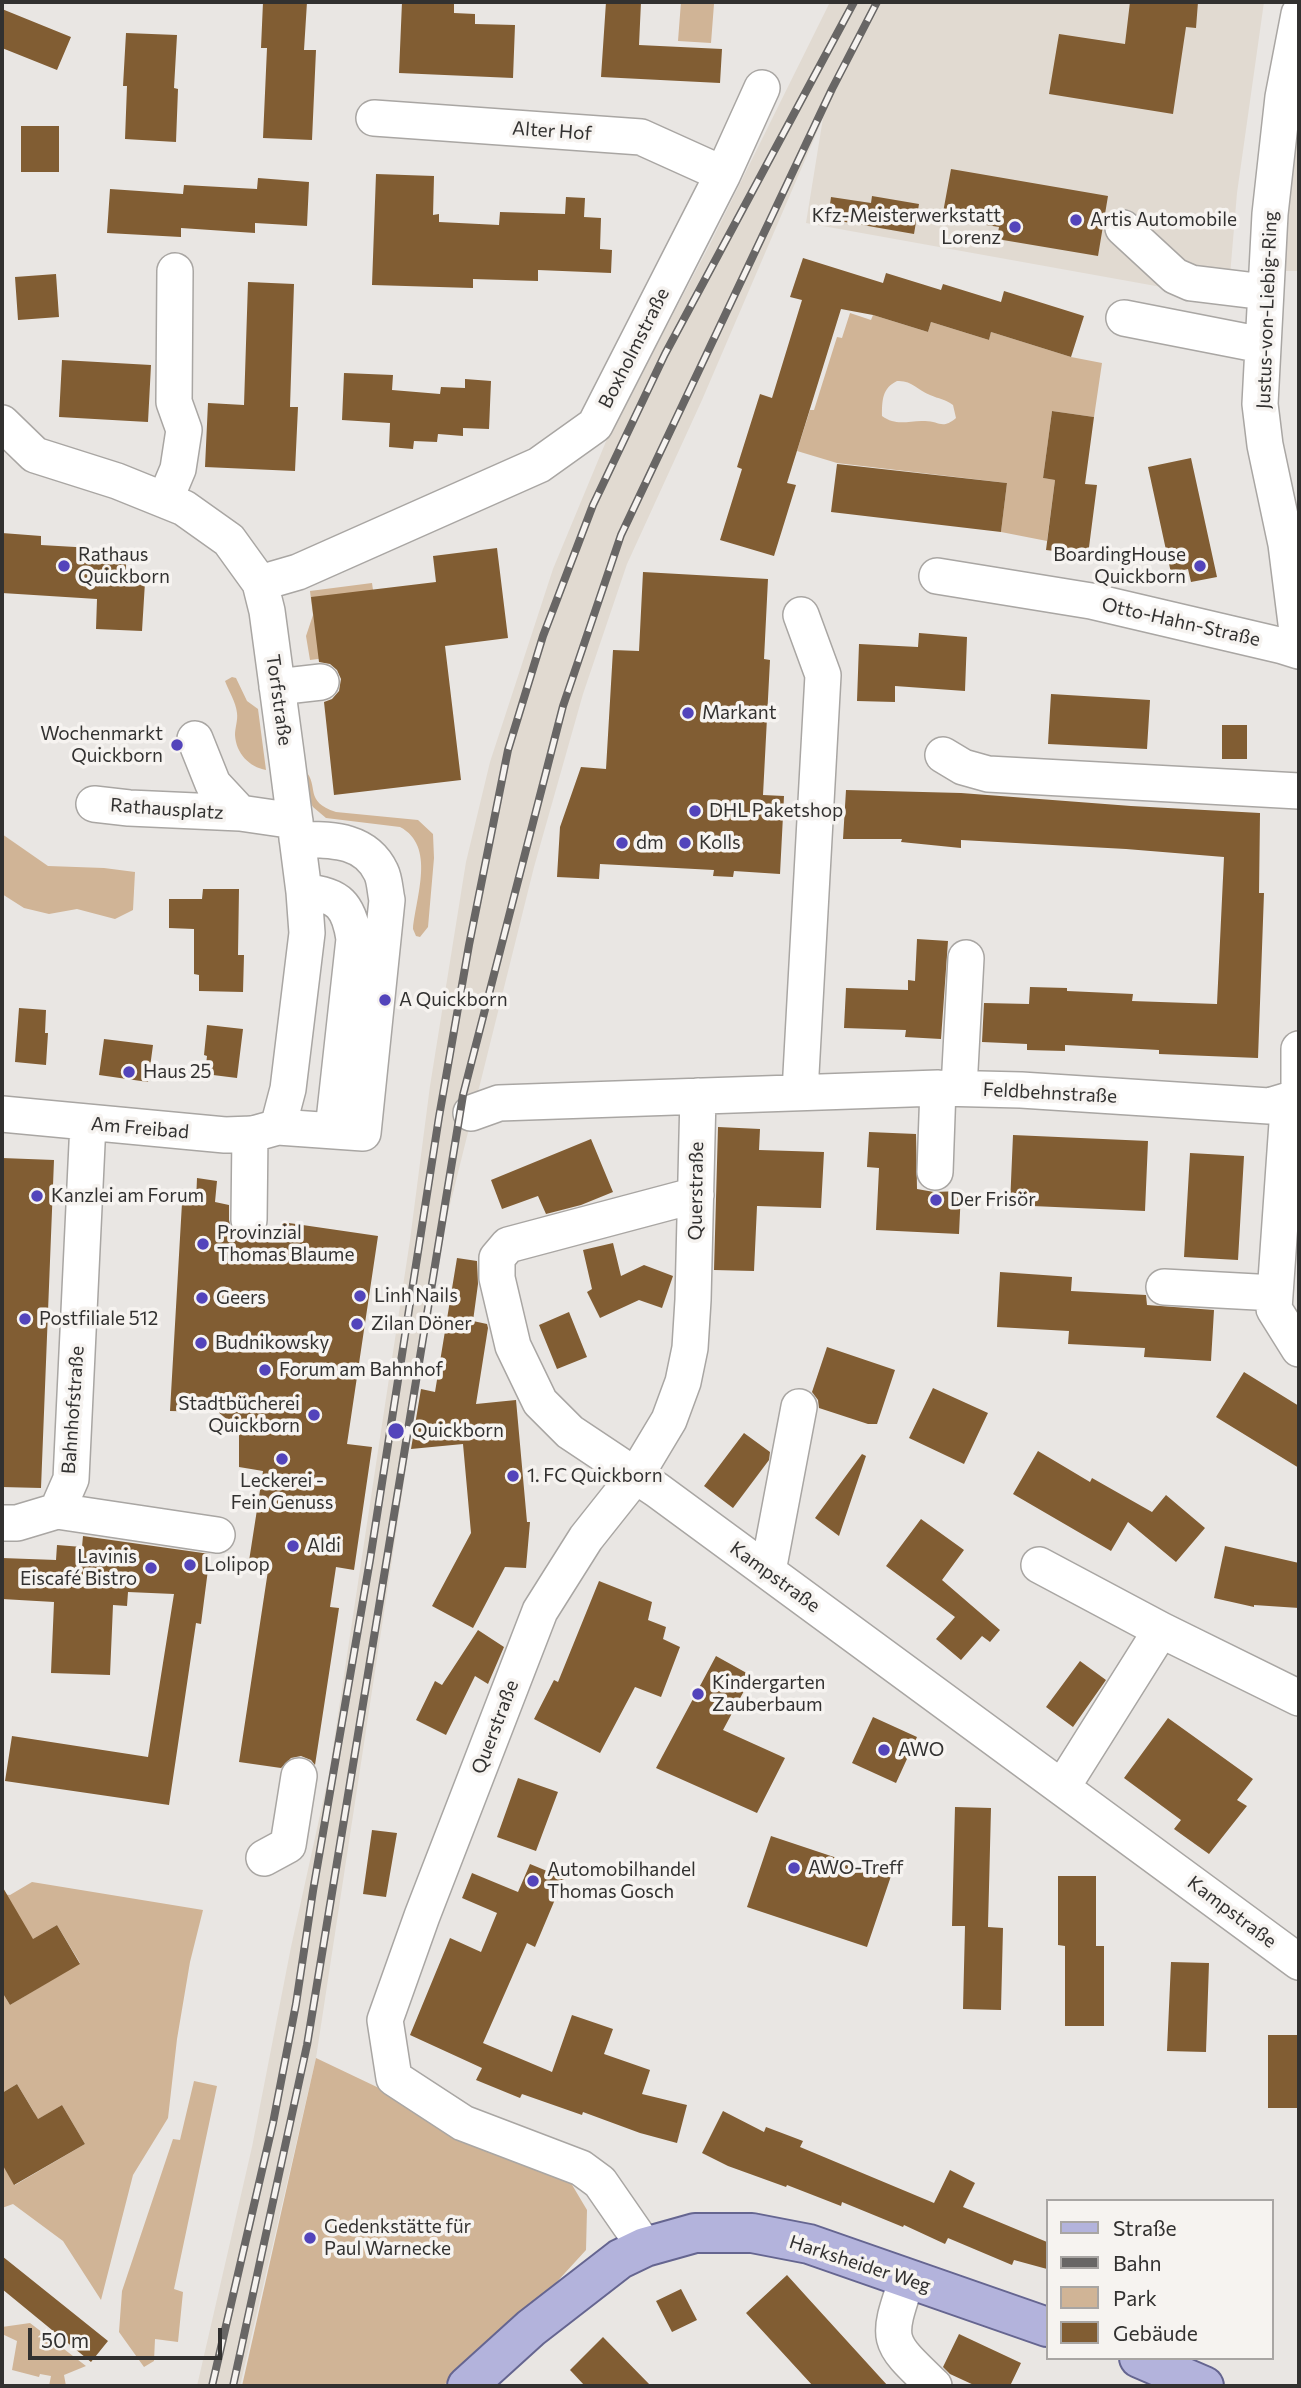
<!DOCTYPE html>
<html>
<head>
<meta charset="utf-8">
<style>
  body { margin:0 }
  #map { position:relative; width:1301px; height:2388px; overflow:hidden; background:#e9e6e3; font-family:Commissioner,sans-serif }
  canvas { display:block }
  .frame { position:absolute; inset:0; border:4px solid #323130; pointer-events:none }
  .legend { position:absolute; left:1046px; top:2199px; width:228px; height:161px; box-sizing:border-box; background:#f6f3f0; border:2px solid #a8a5a3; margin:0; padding:9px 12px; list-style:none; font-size:21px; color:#323130 }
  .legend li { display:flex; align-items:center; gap:14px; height:35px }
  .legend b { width:35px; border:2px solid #a8a5a3 }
  .scale { position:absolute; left:28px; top:2328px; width:194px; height:32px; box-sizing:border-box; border:4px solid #323130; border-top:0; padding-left:9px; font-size:21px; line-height:24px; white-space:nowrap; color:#323130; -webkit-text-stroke:5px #f6f3f0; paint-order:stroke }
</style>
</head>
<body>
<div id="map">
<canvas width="1301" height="2388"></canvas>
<div class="frame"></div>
<ul class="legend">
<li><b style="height:9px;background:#b3b3dc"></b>Straße</li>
<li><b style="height:9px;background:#686665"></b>Bahn</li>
<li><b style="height:19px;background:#d0b496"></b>Park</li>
<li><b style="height:19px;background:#815d33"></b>Gebäude</li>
</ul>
<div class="scale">50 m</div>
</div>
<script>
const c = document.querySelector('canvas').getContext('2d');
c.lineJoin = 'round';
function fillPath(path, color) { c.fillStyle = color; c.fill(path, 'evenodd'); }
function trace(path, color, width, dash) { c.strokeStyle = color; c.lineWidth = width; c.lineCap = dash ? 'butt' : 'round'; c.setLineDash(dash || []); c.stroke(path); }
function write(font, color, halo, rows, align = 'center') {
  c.font = font + ' Commissioner,sans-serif'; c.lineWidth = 7; c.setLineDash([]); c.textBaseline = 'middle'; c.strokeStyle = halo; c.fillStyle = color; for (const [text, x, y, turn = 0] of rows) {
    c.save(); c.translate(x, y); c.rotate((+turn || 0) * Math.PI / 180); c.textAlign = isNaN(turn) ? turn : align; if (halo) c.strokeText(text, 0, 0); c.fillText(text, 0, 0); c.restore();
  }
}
const built = new Path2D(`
  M 830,2 L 1264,2 L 1237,193 L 1228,299 L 806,223 L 823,118 L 702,400 L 627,564 L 583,694 L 534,867 L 440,1245 L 316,2058 L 240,2386 L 197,2386 L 252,2147 L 291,1947 L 329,1774 L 410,1240 L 430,1086 L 466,862 L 490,762 L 553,569 L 607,439 L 709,246 Z
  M 1299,82 L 1299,271 L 1273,271 Z`);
const green = new Path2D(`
  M 681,2 L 714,4 L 711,43 L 678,41 Z
  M 850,313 L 871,320 L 873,315 L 928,332 L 931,322 L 989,340 L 991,332 L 1071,357 L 1102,363 L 1094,417 L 1052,411 L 1043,478 L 1055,480 L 1047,541 L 1001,532 L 1007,483 L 837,463 L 797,451 L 810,410 L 814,410 L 837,337 L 842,338 ZM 897,381 C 912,380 917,390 930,395 C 939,399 945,399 953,405 L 956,418 C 942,430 939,421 925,421 C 909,420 897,427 882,416 C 882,401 882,388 897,381 Z
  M 372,583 L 373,590 L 326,658 L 310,660 L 306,636 L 313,615 L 310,591 Z
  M 232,677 L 236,678 L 247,701 L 258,709 L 266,770 C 249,767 236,753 235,735 C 235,728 238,720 237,713 C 236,702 229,692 225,681 Z
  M 305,770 C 320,787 303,801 336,812 L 418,820 L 433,834 L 434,858 L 428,927 L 420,937 L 416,936 L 413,929 C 416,896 436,846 400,827 L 326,818 L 313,807 L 307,797 Z
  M 2,834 L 48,866 L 104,868 L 135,872 L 133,910 L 115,919 L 77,909 L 49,914 L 24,908 L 2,894 Z
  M 32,1882 L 203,1910 L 190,1962 L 177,2039 L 168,2118 L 133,2175 L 101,2300 L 63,2241 L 13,2204 L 2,2208 L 2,2164 L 15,2185 L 85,2144 L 62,2105 L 35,2121 L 34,2112 L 17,2084 L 2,2093 L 2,1992 L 10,2005 L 80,1963 L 57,1925 L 30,1941 L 12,1904 L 2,1910 L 2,1894 L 10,1895 Z
  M 316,2058 L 568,2178 L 587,2210 L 586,2250 L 543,2297 L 443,2386 L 242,2386 Z
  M 194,2081 L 217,2086 L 174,2289 L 183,2292 L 178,2342 L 155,2339 L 154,2361 L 144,2367 L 119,2332 L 122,2291 L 173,2139 L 180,2140 Z
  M 30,2323 L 86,2366 L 64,2375 L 66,2386 L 49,2386 L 51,2376 L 40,2374 L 39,2377 L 12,2370 L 17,2341 L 2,2334 L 2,2327 Z`);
const building = new Path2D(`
  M 263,2 L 307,2 L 304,50 L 316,50 L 312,140 L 263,138 L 267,48 L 261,48 Z
  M 402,2 L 454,2 L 454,13 L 475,14 L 475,24 L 515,25 L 513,78 L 399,73 Z
  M 606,2 L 641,2 L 639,45 L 722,49 L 720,83 L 601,77 Z
  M 1130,2 L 1198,2 L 1196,28 L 1186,27 L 1173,114 L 1049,94 L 1059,34 L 1125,44 Z
  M 2,9 L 71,37 L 57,70 L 2,48 Z
  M 126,33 L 177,35 L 174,88 L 178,89 L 176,142 L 125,139 L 127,86 L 123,86 Z
  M 21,126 L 59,126 L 59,172 L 21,172 Z
  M 951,169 L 1108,196 L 1098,256 L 997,239 L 999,227 L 942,218 Z
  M 376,174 L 434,176 L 433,215 L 439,214 L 439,222 L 499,225 L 500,212 L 565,214 L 566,197 L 585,198 L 584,217 L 601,218 L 600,249 L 612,250 L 611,273 L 538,270 L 538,281 L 473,279 L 473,288 L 372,285 Z
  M 258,178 L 309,182 L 307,226 L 255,223 L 255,233 L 181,228 L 181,237 L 107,233 L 110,189 L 183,194 L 184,185 L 257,189 Z
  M 872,196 L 919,204 L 914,234 L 828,219 L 831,197 L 871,203 Z
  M 803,258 L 883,283 L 886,273 L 941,290 L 943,284 L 1001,302 L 1004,291 L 1084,316 L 1071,357 L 991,332 L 989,340 L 931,322 L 928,332 L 873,315 L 841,309 L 787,483 L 796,485 L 774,556 L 720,540 L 742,469 L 737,467 L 760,394 L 772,398 L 802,300 L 790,297 Z
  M 56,274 L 59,317 L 18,320 L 15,277 Z
  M 248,282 L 294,284 L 290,407 L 298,407 L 295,471 L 205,467 L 208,403 L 244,405 Z
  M 62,360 L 151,365 L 148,422 L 59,417 Z
  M 344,373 L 393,375 L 392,390 L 440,394 L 441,387 L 465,388 L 465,379 L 491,381 L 489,429 L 463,428 L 463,436 L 438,434 L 437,442 L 414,441 L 413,449 L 389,447 L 390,423 L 342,420 Z
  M 1052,411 L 1094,417 L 1085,484 L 1097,485 L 1088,555 L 1046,550 L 1055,480 L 1043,478 Z
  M 1191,458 L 1217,577 L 1191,582 L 1188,569 L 1171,573 L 1148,467 Z
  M 837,464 L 1007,483 L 1001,532 L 831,512 Z
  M 2,533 L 41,536 L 41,545 L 127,550 L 125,581 L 145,582 L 142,631 L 96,629 L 97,599 L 2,593 Z
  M 497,548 L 508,638 L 445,646 L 461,780 L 334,795 L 324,702 L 332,699 L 339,691 L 341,679 L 337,670 L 330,664 L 319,662 L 311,597 L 436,582 L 433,556 Z
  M 643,572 L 768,579 L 764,659 L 770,660 L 763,795 L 784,796 L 780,874 L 734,871 L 733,877 L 713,876 L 714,870 L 600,864 L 599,879 L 557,877 L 560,827 L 581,767 L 606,769 L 613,650 L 639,651 Z
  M 919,633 L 967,637 L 965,691 L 895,686 L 895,702 L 857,701 L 859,644 L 918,647 Z
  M 1051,694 L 1150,700 L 1147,749 L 1048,744 Z
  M 1222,725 L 1247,725 L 1247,759 L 1222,759 Z
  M 846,790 L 961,793 L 1131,806 L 1260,813 L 1259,893 L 1264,893 L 1258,1058 L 1159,1054 L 1159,1050 L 1065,1045 L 1065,1051 L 1027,1050 L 1027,1044 L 982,1042 L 984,1003 L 1029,1004 L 1030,987 L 1067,988 L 1067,991 L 1133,994 L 1132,1001 L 1217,1004 L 1224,857 L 1126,849 L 961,840 L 961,848 L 901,842 L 902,839 L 843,839 Z
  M 203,889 L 239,889 L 238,955 L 244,955 L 243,992 L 199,991 L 199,975 L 194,974 L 194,929 L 169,928 L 169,899 L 202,899 Z
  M 917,939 L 948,941 L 941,1039 L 905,1037 L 906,1030 L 844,1028 L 846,988 L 908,990 L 908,980 L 915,981 Z
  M 19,1008 L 46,1010 L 45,1033 L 48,1033 L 46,1065 L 15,1062 Z
  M 207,1025 L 243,1029 L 237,1078 L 205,1074 L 207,1056 L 204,1055 Z
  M 104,1039 L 153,1045 L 148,1082 L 99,1075 Z
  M 718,1127 L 760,1129 L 759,1150 L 824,1152 L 821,1208 L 757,1206 L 754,1271 L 714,1270 Z
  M 869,1132 L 916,1134 L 917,1189 L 934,1192 L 961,1191 L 959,1234 L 876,1230 L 879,1168 L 867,1167 Z
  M 1013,1135 L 1148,1141 L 1145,1211 L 1010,1205 Z
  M 591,1139 L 613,1192 L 581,1205 L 546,1214 L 538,1196 L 502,1209 L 491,1180 Z
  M 1190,1153 L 1244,1156 L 1238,1260 L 1184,1257 Z
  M 2,1158 L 54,1160 L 41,1488 L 2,1487 Z
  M 197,1178 L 217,1181 L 215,1202 L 229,1205 L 229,1220 L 233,1237 L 248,1240 L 260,1237 L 279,1237 L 282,1222 L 378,1236 L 347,1444 L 372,1447 L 354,1570 L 336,1567 L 330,1607 L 339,1608 L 315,1765 L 311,1760 L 301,1756 L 291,1758 L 281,1768 L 239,1762 L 269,1564 L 249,1561 L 263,1471 L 239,1467 L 239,1429 L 218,1412 L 170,1411 L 182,1203 L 196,1202 Z
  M 613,1243 L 621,1276 L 644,1265 L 673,1276 L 662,1308 L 639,1300 L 600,1318 L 587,1292 L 592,1289 L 583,1250 Z
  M 457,1258 L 477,1261 L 478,1284 L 473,1321 L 487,1324 L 488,1328 L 476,1404 L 516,1400 L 527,1522 L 530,1522 L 526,1568 L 505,1567 L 473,1628 L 432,1606 L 471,1533 L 463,1444 L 411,1449 L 421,1389 L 435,1392 Z
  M 1000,1272 L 1072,1277 L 1071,1291 L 1146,1295 L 1147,1305 L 1214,1310 L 1211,1361 L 1144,1357 L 1145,1348 L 1068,1344 L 1069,1331 L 997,1327 Z
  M 569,1312 L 587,1357 L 557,1369 L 539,1325 Z
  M 827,1347 L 895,1370 L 877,1424 L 868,1424 L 819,1408 L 818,1400 L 812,1392 Z
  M 1244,1372 L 1299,1406 L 1299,1468 L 1216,1417 Z
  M 933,1388 L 988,1413 L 964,1464 L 909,1438 Z
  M 744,1433 L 770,1452 L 769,1460 L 733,1508 L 704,1486 Z
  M 1038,1451 L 1090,1482 L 1092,1478 L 1152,1512 L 1166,1495 L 1205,1528 L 1176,1562 L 1128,1522 L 1111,1551 L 1013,1494 Z
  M 862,1454 L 866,1456 L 839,1536 L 815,1518 Z
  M 921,1519 L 964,1550 L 942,1580 L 1000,1630 L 990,1642 L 982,1636 L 961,1660 L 936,1639 L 955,1617 L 886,1566 Z
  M 83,1536 L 210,1554 L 201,1624 L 196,1623 L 169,1805 L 5,1781 L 12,1736 L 148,1757 L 174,1594 L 128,1592 L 127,1606 L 113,1605 L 110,1675 L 51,1673 L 54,1602 L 2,1599 L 2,1558 L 56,1560 L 57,1545 L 82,1547 Z
  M 1225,1546 L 1299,1563 L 1299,1608 L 1254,1605 L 1254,1607 L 1214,1598 Z
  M 599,1581 L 652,1602 L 648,1620 L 666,1627 L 663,1639 L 680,1647 L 661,1697 L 635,1687 L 600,1753 L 534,1719 L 554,1680 L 558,1682 Z
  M 478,1630 L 504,1647 L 488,1684 L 475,1676 L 446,1735 L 416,1720 L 435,1681 L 442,1685 Z
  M 716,1656 L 752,1676 L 723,1730 L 785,1758 L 757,1813 L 656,1768 Z
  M 1080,1661 L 1106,1680 L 1073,1727 L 1046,1707 Z
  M 873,1717 L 917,1737 L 896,1783 L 852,1763 Z
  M 1168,1718 L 1253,1779 L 1237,1800 L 1247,1806 L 1209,1854 L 1174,1829 L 1181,1820 L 1124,1778 Z
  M 518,1778 L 558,1792 L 536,1851 L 497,1837 Z
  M 955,1807 L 991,1808 L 988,1927 L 1003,1928 L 1001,2010 L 963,2009 L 965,1926 L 952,1926 Z
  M 372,1830 L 397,1833 L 386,1897 L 363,1894 Z
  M 771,1836 L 891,1876 L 867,1947 L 747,1907 Z
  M 530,1864 L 564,1878 L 535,1947 L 527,1943 L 483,2043 L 552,2072 L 572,2015 L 613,2029 L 604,2054 L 650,2070 L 642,2094 L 687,2105 L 677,2143 L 640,2133 L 583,2112 L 582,2115 L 522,2094 L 520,2098 L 476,2080 L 482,2068 L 410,2035 L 450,1938 L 481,1952 L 497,1913 L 462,1898 L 472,1873 L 518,1892 Z
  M 1058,1876 L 1096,1876 L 1096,1946 L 1104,1946 L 1104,2026 L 1065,2026 L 1065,1946 L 1058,1945 Z
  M 2,1886 L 33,1939 L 57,1925 L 80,1964 L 10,2005 L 2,1992 Z
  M 1171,1962 L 1209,1963 L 1206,2052 L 1167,2051 Z
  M 1268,2035 L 1299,2035 L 1299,2108 L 1268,2108 Z
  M 17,2084 L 38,2119 L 62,2105 L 85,2144 L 14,2185 L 2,2164 L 2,2093 Z
  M 723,2111 L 764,2132 L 766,2127 L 803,2141 L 800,2147 L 934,2203 L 950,2170 L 975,2183 L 963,2207 L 1047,2242 L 1047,2269 L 1014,2260 L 1012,2265 L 948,2238 L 945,2244 L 904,2225 L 903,2227 L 842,2202 L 841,2206 L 787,2185 L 786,2187 L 728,2166 L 702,2153 Z
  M 2,2256 L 108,2341 L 91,2362 L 2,2289 Z
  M 787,2275 L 806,2296 L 888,2386 L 813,2386 L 746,2313 Z
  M 681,2289 L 697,2320 L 672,2332 L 656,2301 Z
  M 959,2334 L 1021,2363 L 1010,2386 L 976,2386 L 950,2374 L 943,2367 Z
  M 603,2337 L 651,2386 L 585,2386 L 570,2370 Z`);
const minor = new Path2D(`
  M 1299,14 L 1283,97 L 1270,214 L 1260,404 L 1265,445 L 1286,544 L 1299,647
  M 374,118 L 641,137 L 723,174
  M 1123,228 L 1175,276 L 1191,283 L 1265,292
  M 1124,318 L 1262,345
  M 2,423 L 35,455 L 117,481 L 184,508 L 229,540 L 260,583 L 267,611 L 287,760 L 304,892 L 307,933 L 288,1089 L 278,1127
  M 165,500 L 178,469 L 184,430 L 174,402 L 175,271
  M 937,576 L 1091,601 L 1283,646 L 1299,651
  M 260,583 L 298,572 L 539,465 L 595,425 L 723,174 L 762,88
  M 277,687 L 321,682
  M 195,739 L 213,784 L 240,813
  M 943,755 L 963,767 L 988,774 L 1299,791
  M 94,804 L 129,808 L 240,813 L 295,821
  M 304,892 C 339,894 349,906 354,939 L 333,1130
  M 1299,1049 L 1299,1083
  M 959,1088 L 966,958
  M 800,1092 L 823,675 L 801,615
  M 1299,1101 L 1287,1123 L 1274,1309 L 1299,1349
  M 471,1113 L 499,1103 L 938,1088 L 1021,1090 L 1269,1106 L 1299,1097
  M 2,1114 L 225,1135 L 253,1134 L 278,1127 L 363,1133 L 387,900 C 385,892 385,880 381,872 C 365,838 329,840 297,839
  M 935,1172 L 938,1088
  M 696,1195 L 508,1245 L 497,1258 L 497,1278 L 513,1346 L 540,1402 L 570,1432 L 657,1490 L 1299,1962
  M 249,1220 L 250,1134
  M 1164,1287 L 1275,1293
  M 57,1511 L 217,1535
  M 2,1523 L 17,1523 L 57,1511 L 71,1479 L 88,1123
  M 1039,1565 L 1161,1630 L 1063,1786
  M 768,1571 L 799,1407
  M 1161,1630 L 1299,1698
  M 264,1858 L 288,1845 L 299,1776
  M 645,2247 L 600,2182 L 581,2168 L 463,2123 L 394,2078 L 385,2020 L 422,1916 L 540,1611 L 586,1538 L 636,1475 L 669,1420 L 683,1382 L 690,1348 L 693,1300 L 698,1096
  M 907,2279 C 886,2342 886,2340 934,2386`);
const major = new Path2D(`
  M 1139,2358 L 1204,2386
  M 467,2386 L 531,2328 L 620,2259 L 645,2247 L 695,2233 L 752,2233 L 809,2244 L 1047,2327`);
const rail = new Path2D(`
  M 212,2386 L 273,2123 L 296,2004 L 313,1891 L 370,1560 L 439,1117 L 469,945 L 508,750 L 543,636 L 593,505 L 665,354 L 854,2
  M 233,2386 L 307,2045 L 463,1095 L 563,706 L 621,535 L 832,89 L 877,2`);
const markers = [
  [1076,220,7,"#5344bb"],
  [1015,227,7,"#5344bb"],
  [64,566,7,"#5344bb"],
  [1200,566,7,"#5344bb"],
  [688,713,7,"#5344bb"],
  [177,745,7,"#5344bb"],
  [695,811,7,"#5344bb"],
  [622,843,7,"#5344bb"],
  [685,843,7,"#5344bb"],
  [385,1000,7,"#5344bb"],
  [129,1072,7,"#5344bb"],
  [37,1196,7,"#5344bb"],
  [936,1200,7,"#5344bb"],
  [203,1244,7,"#5344bb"],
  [360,1296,7,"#5344bb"],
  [202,1298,7,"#5344bb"],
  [25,1319,7,"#5344bb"],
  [357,1324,7,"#5344bb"],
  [201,1343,7,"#5344bb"],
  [265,1370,7,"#5344bb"],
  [314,1415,7,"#5344bb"],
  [396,1431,9,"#5344bb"],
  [282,1459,7,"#5344bb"],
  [513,1476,7,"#5344bb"],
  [293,1546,7,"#5344bb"],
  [190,1565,7,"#5344bb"],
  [151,1568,7,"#5344bb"],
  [698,1694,7,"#5344bb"],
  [884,1750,7,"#5344bb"],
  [794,1868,7,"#5344bb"],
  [533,1881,7,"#5344bb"],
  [310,2238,7,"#5344bb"]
];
const streetNames = [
  ["Alter Hof",552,131,4],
  ["Justus-von-Liebig-Ring",1267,310,-88],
  ["Boxholmstraße",634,348,-63],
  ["Otto-Hahn-Straße",1181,622,13],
  ["Torfstraße",279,700,82],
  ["Rathausplatz",167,809,4],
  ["Feldbehnstraße",1050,1093,3],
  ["Am Freibad",140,1128,5],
  ["Querstraße",696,1191,-89],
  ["Bahnhofstraße",73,1410,-86],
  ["Kampstraße",775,1577,36],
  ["Querstraße",495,1727,-69],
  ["Kampstraße",1232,1912,37],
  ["Harksheider Weg",860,2264,18]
];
const poiNames = [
  ["Kfz-Meisterwerkstatt",1001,216,"right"],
  ["Lorenz",1001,238,"right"],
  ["Artis Automobile",1090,220],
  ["Rathaus",78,555],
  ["Quickborn",78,577],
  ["BoardingHouse",1186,555,"right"],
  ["Quickborn",1186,577,"right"],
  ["Markant",702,713],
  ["Wochenmarkt",163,734,"right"],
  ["Quickborn",163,756,"right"],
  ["DHL Paketshop",709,811],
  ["dm",636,843],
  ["Kolls",699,843],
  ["A Quickborn",399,1000],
  ["Haus 25",143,1072],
  ["Kanzlei am Forum",51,1196],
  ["Der Frisör",950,1200],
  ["Provinzial",217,1233],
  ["Thomas Blaume",217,1255],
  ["Linh Nails",374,1296],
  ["Geers",216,1298],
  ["Postfiliale 512",39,1319],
  ["Zilan Döner",371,1324],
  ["Budnikowsky",215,1343],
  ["Forum am Bahnhof",279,1370],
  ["Stadtbücherei",300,1404,"right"],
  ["Quickborn",300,1426,"right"],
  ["Quickborn",412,1431],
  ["1. FC Quickborn",527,1476],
  ["Leckerei -",282,1481,"center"],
  ["Fein Genuss",282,1503,"center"],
  ["Aldi",307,1546],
  ["Lavinis",137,1557,"right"],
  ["Eiscafé Bistro",137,1579,"right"],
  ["Lolipop",204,1565],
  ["Kindergarten",712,1683],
  ["Zauberbaum",712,1705],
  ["AWO",898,1750],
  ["AWO-Treff",808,1868],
  ["Automobilhandel",547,1870],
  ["Thomas Gosch",547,1892],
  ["Gedenkstätte für",324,2227],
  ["Paul Warnecke",324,2249]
];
fillPath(built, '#e1dad1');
fillPath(green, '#d0b496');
fillPath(building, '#815d33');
trace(minor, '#a9a6a3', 38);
trace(major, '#656590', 42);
trace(minor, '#fff', 35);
trace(major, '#b3b3dc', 38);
trace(rail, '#686665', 8);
trace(rail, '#f6f3f0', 5, [16]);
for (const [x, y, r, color] of markers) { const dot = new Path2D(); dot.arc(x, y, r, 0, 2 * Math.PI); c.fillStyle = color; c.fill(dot); trace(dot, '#f6f3f0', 2.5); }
write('19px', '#323130', '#f6f3f0', streetNames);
write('19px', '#323130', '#f6f3f0', poiNames, 'left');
</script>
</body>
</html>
